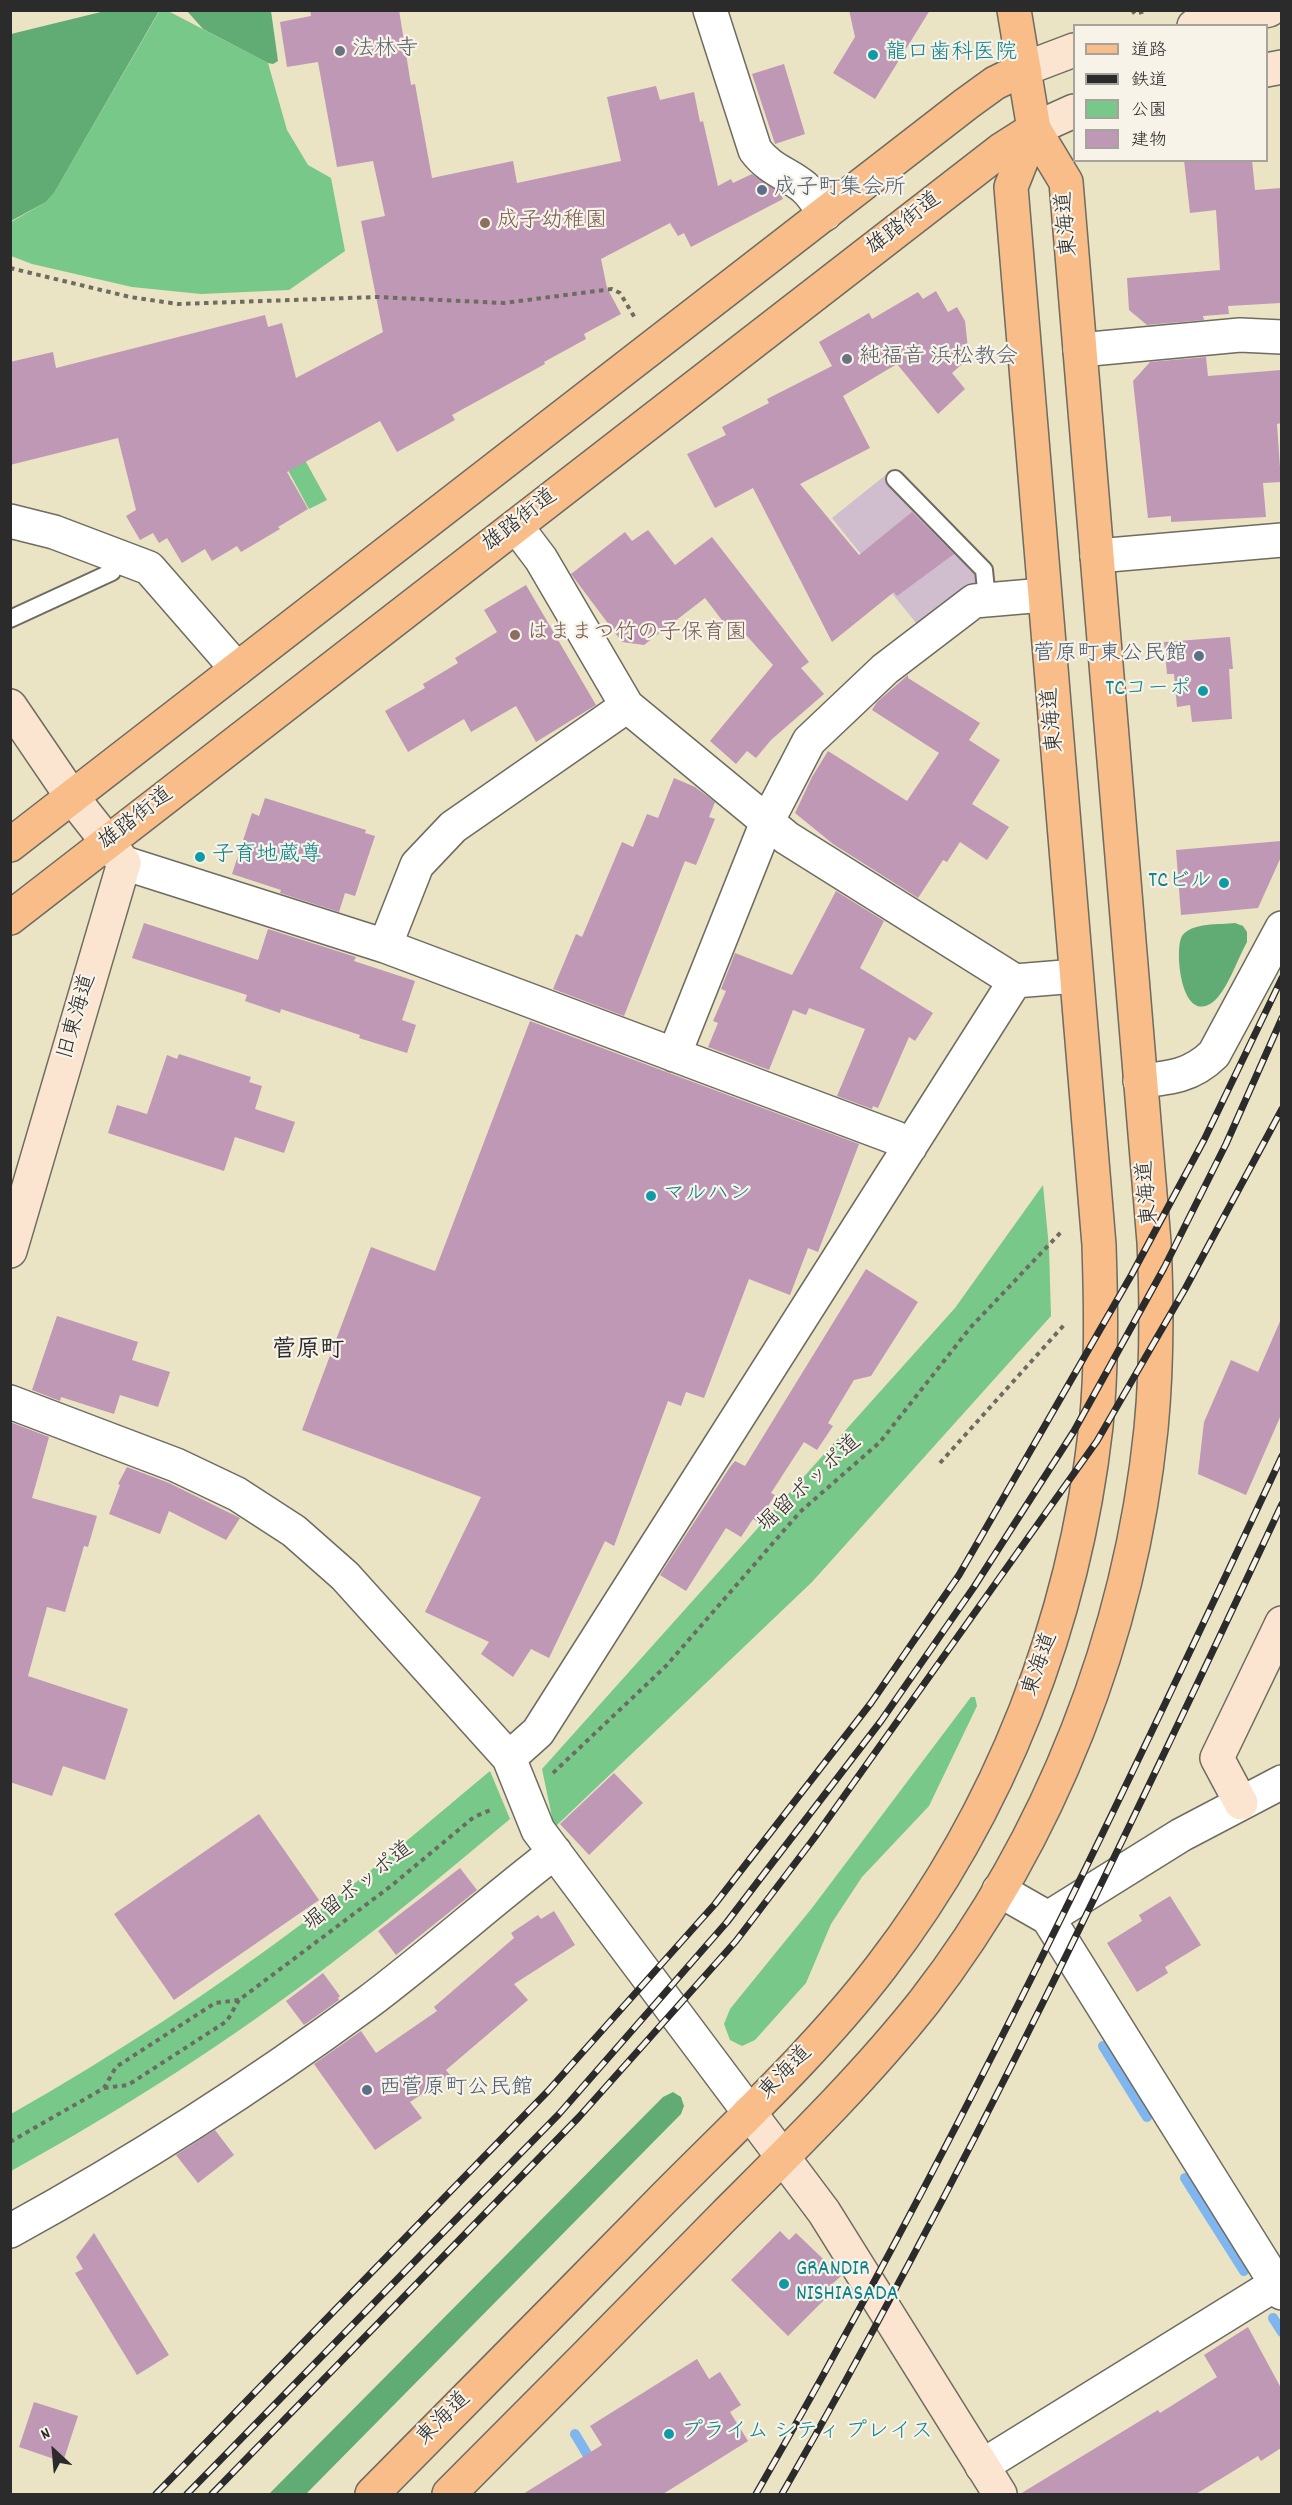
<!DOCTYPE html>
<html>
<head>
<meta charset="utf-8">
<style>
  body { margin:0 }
  #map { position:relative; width:1292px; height:2505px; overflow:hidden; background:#eae3c4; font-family:Dekko,"Klee One",sans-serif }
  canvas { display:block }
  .frame { position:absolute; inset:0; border:12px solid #2b2b2b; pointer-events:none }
  .legend { position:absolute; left:1073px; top:24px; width:195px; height:138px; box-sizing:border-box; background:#f7f3e8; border:2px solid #a5a39c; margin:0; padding:8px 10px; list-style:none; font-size:18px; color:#2b2b2b }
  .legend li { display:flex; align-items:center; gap:12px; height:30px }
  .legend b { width:30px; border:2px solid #a5a39c }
  .north { position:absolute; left:24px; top:2421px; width:60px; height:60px; -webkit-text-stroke:4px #f7f3e8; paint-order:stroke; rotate:334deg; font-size:16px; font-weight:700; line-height:24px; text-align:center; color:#2b2b2b }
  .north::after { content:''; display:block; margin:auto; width:21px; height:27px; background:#2b2b2b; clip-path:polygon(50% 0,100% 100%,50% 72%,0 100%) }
</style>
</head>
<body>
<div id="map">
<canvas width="1292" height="2505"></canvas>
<div class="frame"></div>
<ul class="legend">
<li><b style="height:8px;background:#f8bd89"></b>道路</li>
<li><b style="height:8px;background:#2b2b2b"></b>鉄道</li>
<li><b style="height:16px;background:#77c889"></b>公園</li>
<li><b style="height:16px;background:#bf98b6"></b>建物</li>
</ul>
<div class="north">N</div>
</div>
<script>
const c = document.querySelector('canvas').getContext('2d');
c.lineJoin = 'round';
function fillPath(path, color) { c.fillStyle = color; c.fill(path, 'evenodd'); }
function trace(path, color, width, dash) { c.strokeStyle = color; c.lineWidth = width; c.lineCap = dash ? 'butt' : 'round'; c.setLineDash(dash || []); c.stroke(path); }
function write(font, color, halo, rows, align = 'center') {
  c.font = font + ' Dekko,"Klee One",sans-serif'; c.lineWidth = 4.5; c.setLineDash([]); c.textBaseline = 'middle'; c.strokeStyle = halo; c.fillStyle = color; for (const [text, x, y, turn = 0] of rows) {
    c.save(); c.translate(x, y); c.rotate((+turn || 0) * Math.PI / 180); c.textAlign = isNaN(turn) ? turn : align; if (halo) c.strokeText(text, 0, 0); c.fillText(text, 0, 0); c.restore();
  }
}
const industrial = new Path2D(`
  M 892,470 L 986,566 L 978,584 L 920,628 L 832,518 Z`);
const green = new Path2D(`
  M 160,10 L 168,11 L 268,63 L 287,130 L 308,165 L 331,178 L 345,251 L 289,290 L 201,294 L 132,287 L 32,264 L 11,256 L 11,222 L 46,202 L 54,193 Z
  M 280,415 L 327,500 L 309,509 L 263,424 Z
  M 1043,1185 L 1049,1248 L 1051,1316 L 812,1582 L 556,1826 L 553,1822 L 542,1769 L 955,1308 Z
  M 971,1697 L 975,1697 L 977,1706 L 929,1806 L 862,1877 L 831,1924 L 806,1983 L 755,2040 L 742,2046 L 730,2040 L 724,2024 L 730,2009 L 812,1908 Z
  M 490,1771 L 510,1819 C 453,1867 396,1914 337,1959 C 234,2038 124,2109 11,2171 L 11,2114 C 113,2056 213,1991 307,1920 C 370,1873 430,1821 490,1771 Z`);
const forest = new Path2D(`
  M 105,11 L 159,11 L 54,193 L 46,202 L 11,221 L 11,34 Z
  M 187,11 L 271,11 L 278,61 L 273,64 L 268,63 L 203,29 Z
  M 1235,923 L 1243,926 L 1247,932 L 1247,942 C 1238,958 1227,991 1213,1002 C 1181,1026 1174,949 1182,936 C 1192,922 1220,925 1235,923 Z
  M 673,2092 L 681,2097 L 684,2106 L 681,2114 L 306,2494 L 269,2494 L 663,2097 Z`);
const stream = new Path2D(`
  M 1103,2046 L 1147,2117
  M 1185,2178 L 1244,2271
  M 1273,2318 L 1282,2332
  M 575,2434 L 593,2464`);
const building = new Path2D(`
  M 310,10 L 399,10 L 411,85 L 415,84 L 432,178 L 513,161 L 517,183 L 621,161 L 607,97 L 656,86 L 660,100 L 694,92 L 700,122 L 703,121 L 718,186 L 731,179 L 733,183 L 752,174 L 780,193 L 783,199 L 691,247 L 684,233 L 678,236 L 670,223 L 601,259 L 607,288 L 621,314 L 584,334 L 586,339 L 544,362 L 545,364 L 452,415 L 455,420 L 397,452 L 380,421 L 287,472 L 308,509 L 278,527 L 280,529 L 241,552 L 237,546 L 212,561 L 205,549 L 182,563 L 167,538 L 159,543 L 153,533 L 140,540 L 126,516 L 136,510 L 118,438 L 10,465 L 10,362 L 53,352 L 56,368 L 265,315 L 268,327 L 282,323 L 296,378 L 383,332 L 361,221 L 385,216 L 373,161 L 337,167 L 318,62 L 287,67 L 280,22 L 311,16 Z
  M 849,10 L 930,10 L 875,99 L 833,73 L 855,37 Z
  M 784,64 L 805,134 L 775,144 L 752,74 Z
  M 1184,160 L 1252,160 L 1255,190 L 1281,188 L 1281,303 L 1228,306 L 1229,314 L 1203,316 L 1204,320 L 1147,325 L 1129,310 L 1127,278 L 1220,270 L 1216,210 L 1190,213 Z
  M 936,291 L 948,312 L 957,307 L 965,321 L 969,358 L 952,373 L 965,389 L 938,414 L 897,364 L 843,396 L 870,448 L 800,484 L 859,555 L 912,512 L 954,554 L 897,596 L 894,592 L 832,642 L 753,488 L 715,508 L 687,454 L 726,435 L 722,427 L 769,403 L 767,399 L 832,366 L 819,342 L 869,313 L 872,319 L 918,292 L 923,299 Z
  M 1206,357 L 1208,376 L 1281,370 L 1281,423 L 1277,424 L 1281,482 L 1263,483 L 1266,517 L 1171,522 L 1171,516 L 1148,518 L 1133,381 L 1150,362 Z
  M 648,530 L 675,565 L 712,537 L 809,662 L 801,668 L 824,694 L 771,740 L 756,758 L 747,751 L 736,764 L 710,741 L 773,665 L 738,626 L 731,632 L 705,598 L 644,645 L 622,642 L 571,574 L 625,532 L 632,541 Z
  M 526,585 L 596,705 L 536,742 L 516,706 L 471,732 L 464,719 L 408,752 L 385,711 L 425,688 L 423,684 L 458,663 L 455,658 L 497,632 L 484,610 Z
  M 1230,637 L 1233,669 L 1229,669 L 1232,719 L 1192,722 L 1190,705 L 1177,707 L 1174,674 L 1167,674 L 1164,642 Z
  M 908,675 L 908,678 L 980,723 L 969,740 L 1000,760 L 972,804 L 1009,827 L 987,860 L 960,842 L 947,862 L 943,860 L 918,898 L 833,844 L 795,813 L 812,777 L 828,751 L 907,801 L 939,753 L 872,710 L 877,702 Z
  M 674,778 L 695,787 L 715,802 L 709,817 L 715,819 L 696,865 L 685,861 L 624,1016 L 553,989 L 576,934 L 582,937 L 622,842 L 633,847 L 647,814 L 658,818 Z
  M 265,798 L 366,830 L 365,833 L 375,836 L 355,896 L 345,893 L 339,912 L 280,893 L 281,890 L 232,874 L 252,813 L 259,816 Z
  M 1281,841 L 1281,857 L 1258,908 L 1181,915 L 1176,850 Z
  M 836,891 L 884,921 L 860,968 L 933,1013 L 915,1041 L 909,1037 L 878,1108 L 873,1106 L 872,1109 L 837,1096 L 865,1029 L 809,1008 L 806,1015 L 793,1010 L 769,1070 L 708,1047 L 718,1023 L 713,1021 L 726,991 L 721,989 L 735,953 L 792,975 Z
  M 144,923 L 258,960 L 268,929 L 356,957 L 354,961 L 415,981 L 402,1020 L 416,1025 L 407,1053 L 359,1038 L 360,1035 L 281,1009 L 280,1013 L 245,1001 L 247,995 L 132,958 Z
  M 530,1021 L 859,1144 L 818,1252 L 808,1248 L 790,1295 L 749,1279 L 704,1398 L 686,1392 L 681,1406 L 668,1401 L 614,1546 L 605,1541 L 549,1658 L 531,1649 L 513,1677 L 481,1654 L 489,1642 L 425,1612 L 481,1497 L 302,1430 L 371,1247 L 435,1271 Z
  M 179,1054 L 251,1077 L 249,1082 L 262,1086 L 255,1109 L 295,1122 L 284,1153 L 235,1137 L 224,1171 L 108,1133 L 117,1105 L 147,1114 L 167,1055 L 177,1059 Z
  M 866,1269 L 918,1302 L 871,1376 L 854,1380 L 828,1423 L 833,1426 L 817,1450 L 804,1442 L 771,1493 L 775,1495 L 758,1522 L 753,1519 L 741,1537 L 726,1528 L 686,1591 L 660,1575 L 730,1467 L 735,1461 L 745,1466 Z
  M 57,1316 L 138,1342 L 132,1360 L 170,1372 L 158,1407 L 120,1395 L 114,1414 L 61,1397 L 60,1401 L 32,1390 Z
  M 1281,1319 L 1281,1415 L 1246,1495 L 1198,1474 L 1204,1422 L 1231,1360 L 1258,1372 Z
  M 10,1422 L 49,1437 L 32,1498 L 97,1516 L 88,1547 L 84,1546 L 65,1612 L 47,1607 L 28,1676 L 128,1709 L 105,1780 L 63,1766 L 52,1796 L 10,1782 Z
  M 127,1467 L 169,1483 L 240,1518 L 226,1540 L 169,1511 L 160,1534 L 109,1514 L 120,1485 L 118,1484 Z
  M 614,1773 L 643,1803 L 589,1855 L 560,1824 Z
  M 259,1814 L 319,1900 L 174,2000 L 114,1914 Z
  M 460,1868 L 477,1890 L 396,1955 L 378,1931 Z
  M 1170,1896 L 1201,1945 L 1165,1967 L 1168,1973 L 1137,1992 L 1107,1943 L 1142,1921 L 1139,1915 Z
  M 554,1911 L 575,1945 L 514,1984 L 528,2000 L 446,2070 L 450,2075 L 410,2102 L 422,2118 L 375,2150 L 314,2064 L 361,2031 L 376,2053 L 437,2011 L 434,2007 L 514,1938 L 511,1933 L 538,1915 L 541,1919 Z
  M 323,1973 L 340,1996 L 338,1998 L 339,2000 L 304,2025 L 286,2001 Z
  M 215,2130 L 234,2155 L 198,2183 L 176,2155 Z
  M 780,2231 L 789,2240 L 796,2233 L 841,2276 L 829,2287 L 833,2291 L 788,2336 L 731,2280 Z
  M 94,2233 L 169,2355 L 137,2375 L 75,2273 L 83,2269 L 76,2257 Z
  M 1248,2327 L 1281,2388 L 1281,2448 L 1261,2461 L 1258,2456 L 1196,2494 L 1020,2494 L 1158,2410 L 1160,2413 L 1217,2377 L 1204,2355 Z
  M 697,2359 L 709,2379 L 720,2372 L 741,2405 L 730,2412 L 748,2441 L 663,2494 L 523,2494 L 602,2445 L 590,2426 Z
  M 34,2402 L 78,2416 L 63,2462 L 19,2447 Z`);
const path = new Path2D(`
  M 1132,10 L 1135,14 L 1148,10
  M 10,268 L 130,297 L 178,304 L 377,297 L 504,303 L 612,289 L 620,293 L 635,318
  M 940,1463 L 1064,1325
  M 553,1773 L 666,1666 L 800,1512 L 880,1442 L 970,1328 L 1061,1232
  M 104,2088 L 128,2085 L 227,2021 L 239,2000
  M 10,2142 L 104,2088 L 116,2067 L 215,2003 L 239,2000 L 391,1886 L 474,1817 L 493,1809`);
const lane = new Path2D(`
  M 895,479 L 984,570 L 987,600
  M 10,619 L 112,572 L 118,556`);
const street = new Path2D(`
  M 710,10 L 755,150 C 770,170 787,173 804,187 C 812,194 819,205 825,214
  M 1080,350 L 1240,335 L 1282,337
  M 10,521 L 54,532 L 149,568 L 237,669
  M 516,526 L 541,559 L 627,706 L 787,838 L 1015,981 L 1076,976
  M 1097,556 L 1282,540
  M 124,863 L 385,946 L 896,1138 L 910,1147
  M 385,946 L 417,865 L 453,827 L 627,706
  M 674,1055 L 767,822 L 809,741 L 885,669 L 974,601 L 1044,595
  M 1140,1081 C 1170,1078 1192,1076 1214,1054 L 1282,928
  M 10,1402 L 176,1465 L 237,1494 L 294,1531 L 345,1576 L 509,1758 L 538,1830 L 749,2112
  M 509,1758 L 538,1732 L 1015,981
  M 999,1890 L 1048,1918 L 1181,1835 L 1282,1782
  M 1048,1918 L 1282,2293
  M 10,2231 C 134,2163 253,2087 367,2003 C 431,1955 491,1901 555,1852
  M 982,2466 L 1276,2284`);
const secondary = new Path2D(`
  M 1194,26 L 1269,10
  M 1024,69 L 1074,50
  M 1266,70 L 1282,67
  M 1034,129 L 1074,111
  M 10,706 L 72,797 L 124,863 L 10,1251
  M 1241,1803 L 1217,1758 L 1282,1623
  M 749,2112 L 824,2212 L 1000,2494`);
const primary = new Path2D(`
  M 10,845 L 966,104 L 995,83 L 1024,69
  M 10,918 L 1001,150 L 1034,129`);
const highway = new Path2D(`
  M 372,2494 C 467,2398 563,2301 658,2204 C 734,2127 815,2053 881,1967 C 1001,1811 1074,1622 1096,1426 C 1102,1366 1101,1306 1099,1245 L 1011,187 L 1034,129
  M 449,2494 C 541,2402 633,2309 724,2216 C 793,2147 863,2079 924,2002 C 1051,1838 1130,1635 1151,1429 C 1157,1367 1157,1304 1154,1242 L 1066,182 L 1034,129 L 1014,10`);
const rail = new Path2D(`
  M 156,2494 L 548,2091 L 715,1904 L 871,1703 L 959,1575 L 1132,1274 L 1204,1140 L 1282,978
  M 187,2494 L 559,2114 L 727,1922 L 881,1721 L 974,1587 L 1074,1431 L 1164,1268 L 1226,1144 L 1282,1018
  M 212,2494 L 579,2117 L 736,1941 L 815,1837 L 1097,1441 L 1185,1289 L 1282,1109
  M 756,2494 C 949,2159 1118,1807 1282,1456
  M 782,2494 C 966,2173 1125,1839 1282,1504`);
const markers = [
  [340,51,6,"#6b7280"],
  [873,55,6,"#0f9aa8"],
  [762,190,6,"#5c6f8a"],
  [485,223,6,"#8d6e63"],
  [847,359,6,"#6b7280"],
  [515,635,6,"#8d6e63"],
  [1199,656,6,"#5c6f8a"],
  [1203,691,6,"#0f9aa8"],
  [200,857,6,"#0f9aa8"],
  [1224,883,6,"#0f9aa8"],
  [651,1196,6,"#0f9aa8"],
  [367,2090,6,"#5c6f8a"],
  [784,2284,6,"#0f9aa8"],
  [669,2434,6,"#0f9aa8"]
];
const worshipNames = [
  ["法林寺",352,51],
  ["純福音 浜松教会",859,359]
];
const cultureNames = [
  ["龍口歯科医院",885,55],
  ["TCコーポ",1191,691,"right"],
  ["子育地蔵尊",212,857],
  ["TCビル",1212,883,"right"],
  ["マルハン",663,1196],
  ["GRANDIR",796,2271],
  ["NISHIASADA",796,2296],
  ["プライム シティ プレイス",681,2434]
];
const serviceNames = [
  ["成子町集会所",774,190],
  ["菅原町東公民館",1187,656,"right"],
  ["西菅原町公民館",379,2090]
];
const educationNames = [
  ["成子幼稚園",497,223],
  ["はままつ竹の子保育園",527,635]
];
const streetNames = [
  ["東海道",1069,224,-95],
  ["雄踏街道",905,225,-38],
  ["雄踏街道",521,522,-38],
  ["東海道",1055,720,-95],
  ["雄踏街道",137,820,-38],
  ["旧東海道",79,1017,-74],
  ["東海道",1150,1193,-95],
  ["堀留ポッポ道",811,1485,-43],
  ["東海道",1042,1665,-71],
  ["堀留ポッポ道",360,1888,-38],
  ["東海道",787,2074,-46],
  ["東海道",445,2420,-45]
];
const neighbourhoodNames = [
  ["菅原町",308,1353]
];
fillPath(industrial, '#d0bdcd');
fillPath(green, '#77c889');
fillPath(forest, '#61ac75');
trace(stream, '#7fb6ef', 10);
fillPath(building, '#bf98b6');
trace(lane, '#6e6b61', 20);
trace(street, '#6e6b61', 36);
trace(secondary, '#6e6b61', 36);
trace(primary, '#6e6b61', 36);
trace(highway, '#6e6b61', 36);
trace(path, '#6e6b61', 4, [4.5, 4.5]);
trace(lane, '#fff', 16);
trace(street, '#fff', 33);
trace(secondary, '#fce5d0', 33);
trace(primary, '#f8bd89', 33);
trace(highway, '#f8bd89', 33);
trace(rail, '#2b2b2b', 7);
trace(rail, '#f7f3e8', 4.5, [14]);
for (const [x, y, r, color] of markers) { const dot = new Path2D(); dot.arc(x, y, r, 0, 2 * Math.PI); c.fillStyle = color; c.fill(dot); trace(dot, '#f7f3e8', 2); }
write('22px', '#5b616d', '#f7f3e8', worshipNames, 'left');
write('22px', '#0d838f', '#f7f3e8', cultureNames, 'left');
write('22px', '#4e5e75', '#f7f3e8', serviceNames, 'left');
write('22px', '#785e54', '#f7f3e8', educationNames, 'left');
write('22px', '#2b2b2b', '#f7f3e8', streetNames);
write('bold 24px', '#2b2b2b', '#f7f3e8', neighbourhoodNames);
</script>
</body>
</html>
